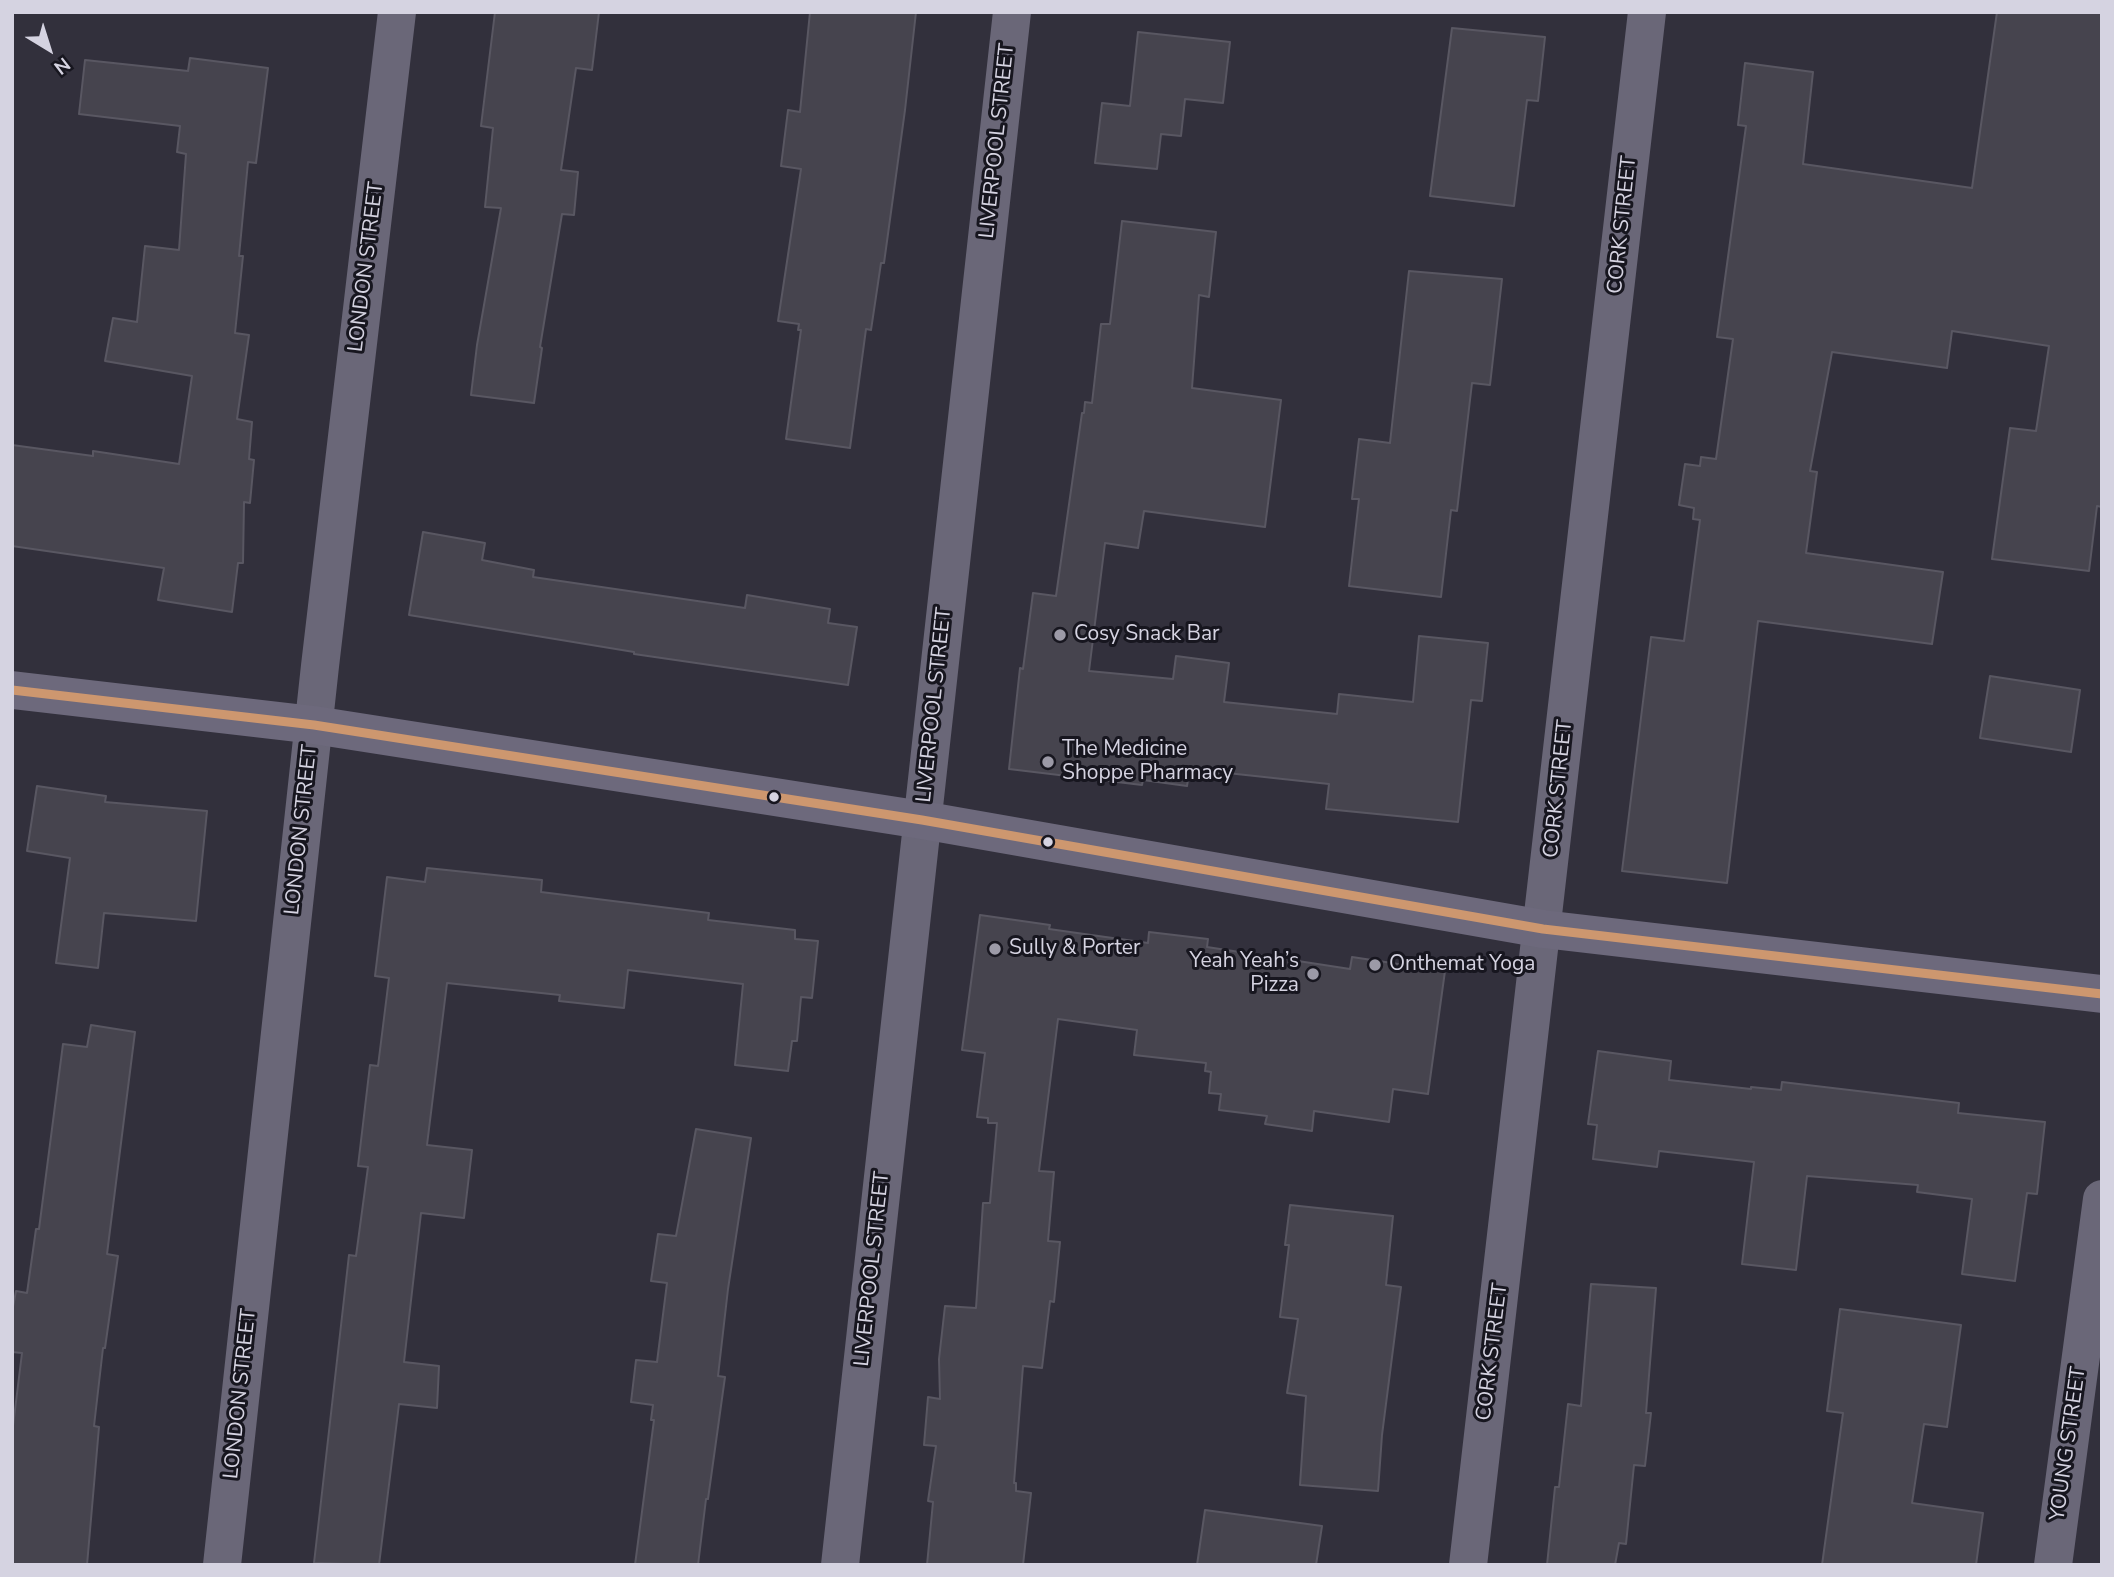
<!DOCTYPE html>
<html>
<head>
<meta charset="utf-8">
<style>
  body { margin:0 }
  #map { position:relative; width:2114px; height:1577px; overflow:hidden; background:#32303c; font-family:"Nunito Sans",sans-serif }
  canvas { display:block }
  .frame { position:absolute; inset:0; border:14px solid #d5d3e1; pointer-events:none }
  .north { position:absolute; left:14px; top:14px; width:70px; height:70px; -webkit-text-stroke:5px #17161f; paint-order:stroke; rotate:142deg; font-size:19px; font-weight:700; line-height:28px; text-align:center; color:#d5d3e1 }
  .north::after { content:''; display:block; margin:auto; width:24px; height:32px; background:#d5d3e1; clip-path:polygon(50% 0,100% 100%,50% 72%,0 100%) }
</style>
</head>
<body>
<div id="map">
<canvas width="2114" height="1577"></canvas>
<div class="frame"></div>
<div class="north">N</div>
</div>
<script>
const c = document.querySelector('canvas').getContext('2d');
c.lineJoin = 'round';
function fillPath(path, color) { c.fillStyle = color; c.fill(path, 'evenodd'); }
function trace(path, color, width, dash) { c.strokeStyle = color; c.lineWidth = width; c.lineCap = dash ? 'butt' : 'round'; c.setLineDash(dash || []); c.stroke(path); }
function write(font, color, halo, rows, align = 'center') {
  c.font = font + ' "Nunito Sans",sans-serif'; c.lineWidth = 6; c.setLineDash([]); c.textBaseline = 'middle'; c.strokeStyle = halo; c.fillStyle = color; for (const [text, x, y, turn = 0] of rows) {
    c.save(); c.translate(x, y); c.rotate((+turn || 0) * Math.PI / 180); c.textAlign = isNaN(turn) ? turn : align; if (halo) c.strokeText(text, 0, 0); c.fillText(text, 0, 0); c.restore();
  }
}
const building = new Path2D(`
  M 495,12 L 599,12 L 592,70 L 576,68 L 561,170 L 578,172 L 574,215 L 562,214 L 540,347 L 542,348 L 534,403 L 471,395 L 477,345 L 501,208 L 485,207 L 493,128 L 481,126 Z
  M 810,12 L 916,12 L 905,110 L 884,263 L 881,263 L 871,330 L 866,329 L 850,448 L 786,439 L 801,330 L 798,330 L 799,324 L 778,321 L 801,169 L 781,166 L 788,110 L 800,112 Z
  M 1997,12 L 2102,12 L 2102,507 L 2097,506 L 2089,571 L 1992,559 L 2010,428 L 2036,431 L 2049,346 L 1952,331 L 1947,368 L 1832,352 L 1810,471 L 1817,472 L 1806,553 L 1943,572 L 1932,644 L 1758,621 L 1727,883 L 1622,871 L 1651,637 L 1684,641 L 1700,520 L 1693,519 L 1694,508 L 1679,505 L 1685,464 L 1700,466 L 1701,457 L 1716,459 L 1733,339 L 1717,337 L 1746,126 L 1738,125 L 1745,63 L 1813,72 L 1803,164 L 1972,188 Z
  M 1452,28 L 1545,37 L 1538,101 L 1527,100 L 1514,206 L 1430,196 Z
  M 1138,32 L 1230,42 L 1223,103 L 1185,99 L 1181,136 L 1161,134 L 1157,169 L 1095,163 L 1102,103 L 1130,106 Z
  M 190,58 L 268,68 L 256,163 L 248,162 L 239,256 L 243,256 L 235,333 L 249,335 L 237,419 L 252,422 L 249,459 L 254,460 L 250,503 L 244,502 L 243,563 L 238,563 L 232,612 L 158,600 L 164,568 L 12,546 L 12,445 L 93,456 L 93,451 L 179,464 L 192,376 L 105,361 L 113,318 L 137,322 L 145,246 L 179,250 L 186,154 L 177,152 L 180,126 L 79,114 L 85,60 L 188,71 Z
  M 1122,221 L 1216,232 L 1209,297 L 1199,295 L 1192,388 L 1281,400 L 1265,527 L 1144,511 L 1138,548 L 1105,543 L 1089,671 L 1173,679 L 1176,656 L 1229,663 L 1224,702 L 1337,714 L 1339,694 L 1413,702 L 1419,636 L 1488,643 L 1482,701 L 1471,700 L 1458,822 L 1326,809 L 1329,784 L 1218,772 L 1218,778 L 1189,774 L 1187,786 L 1143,780 L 1142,785 L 1009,769 L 1020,668 L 1023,669 L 1033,593 L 1056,596 L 1082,413 L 1084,413 L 1085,402 L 1092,403 L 1101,324 L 1110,324 Z
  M 1409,271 L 1502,279 L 1490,385 L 1472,383 L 1457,511 L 1451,510 L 1441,597 L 1349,586 L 1359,499 L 1352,499 L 1359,439 L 1390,443 Z
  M 423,532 L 485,543 L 482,560 L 534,570 L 533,577 L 745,608 L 747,595 L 830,609 L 828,623 L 857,627 L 848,685 L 634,654 L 634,652 L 409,615 Z
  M 1990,676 L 2080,690 L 2071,752 L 1980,738 Z
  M 37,786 L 106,796 L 105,802 L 207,811 L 196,921 L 104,913 L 98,968 L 56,963 L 70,858 L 27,851 Z
  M 427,868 L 542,880 L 541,892 L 709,913 L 708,920 L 795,930 L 795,939 L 818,941 L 812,998 L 801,997 L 797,1041 L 792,1041 L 788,1071 L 735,1065 L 743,984 L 628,970 L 624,1008 L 559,1001 L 560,995 L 447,983 L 427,1145 L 472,1150 L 464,1218 L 421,1213 L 404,1362 L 439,1366 L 437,1408 L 399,1404 L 379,1565 L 314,1563 L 349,1255 L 356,1256 L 368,1167 L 358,1166 L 370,1065 L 378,1066 L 389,978 L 375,976 L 387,877 L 425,882 Z
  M 980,915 L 1050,925 L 1049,929 L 1148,943 L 1149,932 L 1208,939 L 1207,947 L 1350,969 L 1352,957 L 1445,971 L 1428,1094 L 1393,1089 L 1389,1122 L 1314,1111 L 1312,1131 L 1265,1124 L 1267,1116 L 1219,1110 L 1221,1094 L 1209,1093 L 1211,1072 L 1205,1071 L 1206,1063 L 1134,1055 L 1137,1030 L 1058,1019 L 1039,1171 L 1054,1172 L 1048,1241 L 1060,1242 L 1054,1302 L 1050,1301 L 1042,1368 L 1023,1366 L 1014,1483 L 1016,1483 L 1016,1491 L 1031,1493 L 1023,1565 L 927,1565 L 933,1502 L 928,1501 L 936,1446 L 924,1445 L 928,1397 L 940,1399 L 939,1359 L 945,1306 L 976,1308 L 983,1203 L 990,1203 L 997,1123 L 988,1123 L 988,1118 L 977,1117 L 985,1053 L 962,1050 Z
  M 91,1025 L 135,1032 L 107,1254 L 118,1256 L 105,1348 L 103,1348 L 94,1426 L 99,1427 L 87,1565 L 12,1565 L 12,1434 L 22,1353 L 12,1352 L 12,1312 L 16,1291 L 27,1293 L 36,1229 L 39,1229 L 63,1044 L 87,1047 Z
  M 1598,1051 L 1671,1061 L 1669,1080 L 1751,1089 L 1751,1087 L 1781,1090 L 1782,1082 L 1959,1103 L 1958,1113 L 2045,1122 L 2037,1194 L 2027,1193 L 2015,1281 L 1962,1274 L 1972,1199 L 1917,1192 L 1918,1185 L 1807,1176 L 1796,1270 L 1742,1264 L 1754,1162 L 1659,1151 L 1657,1167 L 1593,1159 L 1597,1125 L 1588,1124 Z
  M 696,1129 L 751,1138 L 728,1289 L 718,1376 L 725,1377 L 708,1499 L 706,1499 L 698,1565 L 635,1565 L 654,1420 L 651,1420 L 653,1405 L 631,1402 L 636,1360 L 657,1362 L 667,1283 L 651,1281 L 658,1234 L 676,1236 Z
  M 1290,1205 L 1393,1216 L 1386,1285 L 1401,1287 L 1382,1435 L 1378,1491 L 1300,1485 L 1306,1396 L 1287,1393 L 1298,1319 L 1280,1317 L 1289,1245 L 1285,1245 Z
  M 1591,1284 L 1656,1288 L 1646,1413 L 1651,1413 L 1645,1466 L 1634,1465 L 1626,1544 L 1619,1543 L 1615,1565 L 1547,1565 L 1555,1487 L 1559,1487 L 1568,1404 L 1581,1406 Z
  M 1840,1309 L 1961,1325 L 1947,1427 L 1924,1424 L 1912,1503 L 1983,1513 L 1976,1565 L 1822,1565 L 1843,1413 L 1827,1411 Z
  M 1205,1510 L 1322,1526 L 1316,1565 L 1197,1565 Z`);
const street = new Path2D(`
  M 222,1565 L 320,666 L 397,12
  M 840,1565 L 1012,12
  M 1468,1565 L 1647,12
  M 2053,1565 L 2102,1199`);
const secondary = new Path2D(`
  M 12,690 L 314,725 L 922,820 L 1543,929 L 2102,994`);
const bus1 = new Path2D(`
  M 12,690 L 314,725 L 922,820 L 1543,929 L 2102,994`);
const markers = [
  [1060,635,7,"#9c9aa7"],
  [1048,762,7,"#9c9aa7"],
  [774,797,6,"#d5d3e1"],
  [1048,842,6,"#d5d3e1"],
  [995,949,7,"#9c9aa7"],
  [1375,965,7,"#9c9aa7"],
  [1313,974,7,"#9c9aa7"]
];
const streetNames = [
  ["LIVERPOOL STREET",998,141,-84],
  ["CORK STREET",1623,225,-84],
  ["LONDON STREET",367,267,-83],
  ["LIVERPOOL STREET",935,705,-84],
  ["CORK STREET",1559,789,-84],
  ["LONDON STREET",302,830,-84],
  ["LIVERPOOL STREET",873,1269,-84],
  ["CORK STREET",1493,1352,-83],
  ["LONDON STREET",241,1394,-84],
  ["YOUNG STREET",2069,1444,-82]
];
const poiNames = [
  ["Cosy Snack Bar",1074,635],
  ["The Medicine",1062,750],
  ["Shoppe Pharmacy",1062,774],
  ["Sully & Porter",1009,949],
  ["Yeah Yeah’s",1299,962,"right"],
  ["Pizza",1299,986,"right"],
  ["Onthemat Yoga",1389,965]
];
fillPath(building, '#46444e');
trace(building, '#595762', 2);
trace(street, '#6a6778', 38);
trace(secondary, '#6d697c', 38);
trace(bus1, '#cd976f', 9);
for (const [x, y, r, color] of markers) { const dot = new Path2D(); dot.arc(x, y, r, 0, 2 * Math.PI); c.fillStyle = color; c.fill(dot); trace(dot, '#17161f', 2.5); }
write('21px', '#d5d3e1', '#17161f', streetNames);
write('21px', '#d5d3e1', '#17161f', poiNames, 'left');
</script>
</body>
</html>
